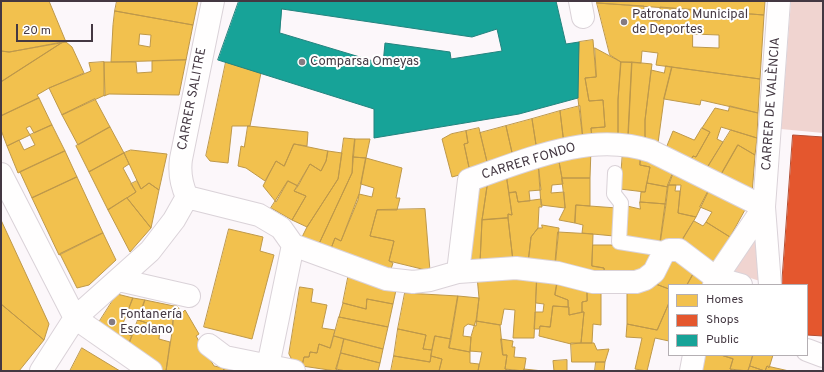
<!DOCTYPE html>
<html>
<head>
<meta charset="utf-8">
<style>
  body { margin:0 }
  #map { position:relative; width:824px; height:372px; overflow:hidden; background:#fcf7fa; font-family:Overpass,sans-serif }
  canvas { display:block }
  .frame { position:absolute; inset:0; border:2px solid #443842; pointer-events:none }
  .legend { position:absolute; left:668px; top:284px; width:140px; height:72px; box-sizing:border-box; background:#fff; border:1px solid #b4afb3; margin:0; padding:5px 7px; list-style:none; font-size:12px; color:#443842 }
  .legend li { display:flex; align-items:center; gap:8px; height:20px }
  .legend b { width:20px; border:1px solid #b4afb3 }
  .scale { position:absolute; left:16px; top:24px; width:77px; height:18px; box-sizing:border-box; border:2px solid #443842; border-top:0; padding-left:5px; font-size:12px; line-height:14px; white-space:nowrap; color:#443842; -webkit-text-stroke:3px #fff; paint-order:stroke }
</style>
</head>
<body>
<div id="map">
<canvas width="824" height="372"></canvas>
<div class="frame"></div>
<ul class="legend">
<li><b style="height:11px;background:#f2c14e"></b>Homes</li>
<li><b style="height:11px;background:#e4572e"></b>Shops</li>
<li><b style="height:11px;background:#17a398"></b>Public</li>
</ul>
<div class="scale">20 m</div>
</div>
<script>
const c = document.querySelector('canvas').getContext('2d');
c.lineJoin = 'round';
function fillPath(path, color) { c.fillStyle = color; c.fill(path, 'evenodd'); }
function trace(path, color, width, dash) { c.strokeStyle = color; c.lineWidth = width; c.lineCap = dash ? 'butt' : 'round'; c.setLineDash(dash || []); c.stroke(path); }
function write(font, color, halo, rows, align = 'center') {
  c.font = font + ' Overpass,sans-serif'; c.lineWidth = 4; c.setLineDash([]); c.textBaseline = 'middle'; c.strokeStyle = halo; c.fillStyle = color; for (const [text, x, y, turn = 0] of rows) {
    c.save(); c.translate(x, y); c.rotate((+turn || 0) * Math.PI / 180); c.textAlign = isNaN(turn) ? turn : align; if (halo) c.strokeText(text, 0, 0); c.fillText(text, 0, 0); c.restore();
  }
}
const green = new Path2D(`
  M 791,1 L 823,1 L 823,133 L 781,129 Z
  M 757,235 L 760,281 L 731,272 Z`);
const homes = new Path2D(`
  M 1,1 L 49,1 L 66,42 L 9,52 L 1,51 Z
  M 117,1 L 198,1 L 193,25 L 115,11 Z
  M 597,1 L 765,1 L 764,15 L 597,3 Z
  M 597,3 L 644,6 L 643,19 L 660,21 L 660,7 L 764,15 L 760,79 L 656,65 L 658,53 L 642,51 L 641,63 L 621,62 L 610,55 ZM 693,34 L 719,35 L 719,48 L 693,47 Z
  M 115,11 L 193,25 L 186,60 L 111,62 L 113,25 ZM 140,34 L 151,35 L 150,47 L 139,45 Z
  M 593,40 L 596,77 L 585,78 L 589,101 L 603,100 L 605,127 L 591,128 L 592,139 L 583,140 L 577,91 L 579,42 Z
  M 63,42 L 1,82 L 1,51 L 9,52 Z
  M 63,42 L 66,42 L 72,47 L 84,73 L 49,88 L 37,95 L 39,98 L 1,116 L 1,82 Z
  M 595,48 L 621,62 L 618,100 L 618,138 L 592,139 L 591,128 L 605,127 L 603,100 L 589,101 L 585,78 L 596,77 Z
  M 186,60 L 179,95 L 109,94 L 104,96 L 104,62 L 136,62 L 137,73 L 152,72 L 152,61 Z
  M 104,62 L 105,95 L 62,115 L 49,88 L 91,71 L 89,63 Z
  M 226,62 L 261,73 L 250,126 L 232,126 L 228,163 L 210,161 L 206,156 Z
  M 621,62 L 632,62 L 628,140 L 618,138 L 618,100 Z
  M 632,62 L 652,64 L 645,120 L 645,142 L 628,140 Z
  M 666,66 L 672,67 L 664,99 L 658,143 L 645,142 L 645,120 L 651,70 L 664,73 Z
  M 672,67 L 760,79 L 758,113 L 701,100 L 700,105 L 664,99 Z
  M 39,98 L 52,125 L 34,133 L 30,126 L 26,128 L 30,135 L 7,146 L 1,130 L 1,116 Z
  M 95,99 L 110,127 L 78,145 L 62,115 Z
  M 580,106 L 583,140 L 564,144 L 560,111 Z
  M 730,106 L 758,113 L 757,138 L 721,127 L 717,139 L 723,142 L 704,173 L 688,165 L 693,156 L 696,157 L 710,132 L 702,128 L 715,108 L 728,111 Z
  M 560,111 L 564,144 L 537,151 L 532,119 Z
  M 532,119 L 537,151 L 513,157 L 506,126 Z
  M 52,125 L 65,151 L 18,173 L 7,146 L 19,140 L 24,150 L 35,145 L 30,135 Z
  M 248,126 L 308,132 L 307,146 L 294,144 L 284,166 L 276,161 L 265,181 L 246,168 L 238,166 L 241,146 L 244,147 Z
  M 506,126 L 513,157 L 488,166 L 480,133 Z
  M 110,127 L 124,153 L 89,172 L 76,146 Z
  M 479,128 L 488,166 L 470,172 L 464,144 L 468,143 L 466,131 Z
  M 702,128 L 710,132 L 696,157 L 693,156 L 688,165 L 664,153 L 673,131 L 694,140 Z
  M 731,130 L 757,138 L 755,155 L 738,145 L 718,180 L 704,173 Z
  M 466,131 L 468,143 L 464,144 L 470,172 L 452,177 L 442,139 L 451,134 Z
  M 344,138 L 355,139 L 352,173 L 318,246 L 301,239 L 307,227 L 338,179 Z
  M 355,139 L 370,139 L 366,158 L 353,157 Z
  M 294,144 L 328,151 L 326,161 L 321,171 L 310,164 L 298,186 L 288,181 L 276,202 L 263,186 L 276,161 L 284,166 Z
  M 738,145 L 755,155 L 752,194 L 718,180 Z
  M 591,149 L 590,178 L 562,178 L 558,156 Z
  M 131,150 L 167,154 L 159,190 L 149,183 L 141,189 L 124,153 Z
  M 65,151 L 77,177 L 32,198 L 20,172 Z
  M 328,151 L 342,153 L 338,179 L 307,227 L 292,220 L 306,196 L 294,191 L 310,164 L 321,171 L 326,161 Z
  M 623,151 L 641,152 L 640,165 L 650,167 L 645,192 L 620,189 Z
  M 641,152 L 675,168 L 668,187 L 647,183 L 650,167 L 640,165 Z
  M 124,153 L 129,164 L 123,168 L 136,192 L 108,210 L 89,172 Z
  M 558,156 L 563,184 L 552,185 L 551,193 L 564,192 L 565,208 L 541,205 L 538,162 Z
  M 353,157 L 366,158 L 358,200 L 341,241 L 335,238 L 330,251 L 318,246 L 352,173 Z
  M 366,158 L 402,168 L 396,198 L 400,198 L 397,210 L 377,210 L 370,236 L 394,241 L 389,261 L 393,263 L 389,275 L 330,251 L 335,238 L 341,241 L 359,194 L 372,197 L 374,188 L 361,184 Z
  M 538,162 L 541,190 L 529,191 L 530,201 L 518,202 L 516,192 L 509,193 L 506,174 Z
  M 675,168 L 710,188 L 696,217 L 678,213 L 681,185 L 668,185 Z
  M 506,174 L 512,215 L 508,214 L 508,218 L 482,220 L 488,180 Z
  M 77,177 L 103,233 L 59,255 L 32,198 Z
  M 562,178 L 590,178 L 590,206 L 576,205 L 575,223 L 559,220 L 565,208 Z
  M 488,180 L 482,220 L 480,263 L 467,264 L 474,186 Z
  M 137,181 L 141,189 L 149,183 L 159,190 L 151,228 L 127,198 L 136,192 L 131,184 Z
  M 288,181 L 298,186 L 294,191 L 306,196 L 292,220 L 271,208 Z
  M 647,183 L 668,187 L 666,204 L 640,202 L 641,192 L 645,192 Z
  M 668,185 L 676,185 L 675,191 L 680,191 L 678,213 L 696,217 L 681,242 L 660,244 Z
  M 710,188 L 746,208 L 730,237 L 706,222 L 712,212 L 700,207 Z
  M 516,192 L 518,202 L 541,199 L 542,207 L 539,207 L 538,228 L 531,237 L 528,263 L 513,261 L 508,218 L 508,214 L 512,215 L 509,193 Z
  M 127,198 L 151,228 L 130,252 L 108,210 Z
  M 640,202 L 666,204 L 660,244 L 624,239 L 627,206 L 640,209 Z
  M 576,205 L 617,208 L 614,236 L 582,233 L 583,225 L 575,223 Z
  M 425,209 L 430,271 L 389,261 L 394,241 L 370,236 L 377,210 Z
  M 508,218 L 513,261 L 480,263 L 482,220 Z
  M 1,220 L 49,324 L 44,340 L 1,304 Z
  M 694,221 L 703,226 L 706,222 L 730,237 L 712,269 L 681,242 Z
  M 542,225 L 559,228 L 555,267 L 528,263 L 531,237 L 538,228 L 542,228 Z
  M 229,229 L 263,237 L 260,251 L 274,255 L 252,339 L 204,327 Z
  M 558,232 L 593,234 L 592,266 L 604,268 L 605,277 L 555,267 Z
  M 103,233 L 116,260 L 89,285 L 77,288 L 60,254 Z
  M 593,245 L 614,245 L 651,251 L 650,268 L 605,277 L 604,268 L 592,266 Z
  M 675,255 L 696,269 L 687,285 L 669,285 L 669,289 L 653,283 Z
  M 696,269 L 709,285 L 687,285 Z
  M 349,273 L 396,290 L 393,304 L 367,299 L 366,309 L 343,303 Z
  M 537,275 L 534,338 L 513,338 L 515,310 L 504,309 L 501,325 L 476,321 L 479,298 L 477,276 Z
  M 537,275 L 558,278 L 555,295 L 568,300 L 568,307 L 553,306 L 550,327 L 540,326 L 539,329 L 534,329 L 535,312 L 543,312 L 544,304 L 536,303 Z
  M 558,278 L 587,286 L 587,301 L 582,302 L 582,312 L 569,315 L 568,300 L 555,295 Z
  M 653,283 L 669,289 L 669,303 L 657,330 L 627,324 L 627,288 Z
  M 587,286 L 601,287 L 601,325 L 593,324 L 592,343 L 581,343 L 584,312 L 582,312 L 582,302 L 587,301 Z
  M 300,287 L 313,289 L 311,302 L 327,305 L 322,328 L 335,330 L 330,348 L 319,344 L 317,353 L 310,352 L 309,357 L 304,357 L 302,366 L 294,364 L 289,354 Z
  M 405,293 L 458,296 L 451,339 L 435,336 L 432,350 L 423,349 L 426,335 L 398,329 Z
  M 117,294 L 133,298 L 120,331 L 132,336 L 127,349 L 96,327 Z
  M 458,296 L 479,298 L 476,326 L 468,324 L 464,327 L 463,336 L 471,337 L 470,352 L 449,348 Z
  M 133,298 L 145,300 L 138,320 L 126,317 Z
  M 367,299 L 393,304 L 388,327 L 339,317 L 343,303 L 366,309 Z
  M 145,300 L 174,306 L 172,330 L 150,326 L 150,324 L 138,320 Z
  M 669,303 L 669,341 L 655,338 L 647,371 L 635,369 L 642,338 L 626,337 L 627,324 L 657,330 Z
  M 1,304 L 44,340 L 19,371 L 1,371 Z
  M 174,306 L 177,306 L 182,313 L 185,310 L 199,334 L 196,336 L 214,366 L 224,368 L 224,371 L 166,371 L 173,326 Z
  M 553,306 L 569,307 L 569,315 L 584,312 L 581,343 L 571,344 L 539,336 L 540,326 L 550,327 Z
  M 339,317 L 388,327 L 383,349 L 334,336 Z
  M 138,320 L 150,324 L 150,326 L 160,328 L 159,339 L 170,342 L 166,371 L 161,371 L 127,349 Z
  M 476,321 L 500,325 L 503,355 L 507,355 L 505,369 L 510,371 L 478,371 L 482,352 L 470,351 L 471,337 Z
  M 122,327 L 133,331 L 132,336 L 120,331 Z
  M 398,329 L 426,335 L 423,349 L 432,350 L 430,362 L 394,356 Z
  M 334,336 L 344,339 L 336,371 L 302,366 L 304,357 L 309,357 L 310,352 L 317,353 L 319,344 L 330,348 Z
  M 435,336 L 451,339 L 449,348 L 470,352 L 470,363 L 479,364 L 478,371 L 439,371 L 442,359 L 431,356 Z
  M 344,339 L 383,349 L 380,363 L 341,353 Z
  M 501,339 L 513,341 L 512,347 L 515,347 L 514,357 L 526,358 L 524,371 L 505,369 L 507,355 L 503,355 Z
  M 571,343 L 594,343 L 597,350 L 609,349 L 605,362 L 572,362 Z
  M 82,348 L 120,371 L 70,371 Z
  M 341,353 L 380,363 L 378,371 L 346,371 L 336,369 Z
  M 703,355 L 721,355 L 733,359 L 730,369 L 735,371 L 698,371 Z
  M 721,355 L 753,355 L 748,371 L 730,369 L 733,359 Z
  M 753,355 L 773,355 L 769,368 L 767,366 L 765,371 L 750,366 Z
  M 394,356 L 430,362 L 431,356 L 442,359 L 439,371 L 391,371 Z
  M 567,360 L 567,371 L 554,371 L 553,361 Z
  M 596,362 L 605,362 L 604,371 L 595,371 Z
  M 750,366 L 765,371 L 767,366 L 789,371 L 748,371 Z
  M 224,368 L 244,371 L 224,371 Z
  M 524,369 L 543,371 L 524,371 Z`);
const shops = new Path2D(`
  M 793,135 L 823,137 L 823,336 L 807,335 L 807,285 L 782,285 Z`);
const public = new Path2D(`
  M 239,1 L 556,1 L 566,44 L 579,42 L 578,98 L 519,114 L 374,138 L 374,109 L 218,60 ZM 282,9 L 472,37 L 497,29 L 502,51 L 451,59 L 450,52 L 385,43 L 383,64 L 280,33 Z`);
const lane = new Path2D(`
  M 615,173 L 614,194 L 621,203 L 619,242 L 669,250`);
const street = new Path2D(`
  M 580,1 L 583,17
  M 1,174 L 75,318 L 151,371
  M 187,197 L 259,215 L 281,228 L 293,245 L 268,366
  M 187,197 C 181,184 179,173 181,159 L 213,1
  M 293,245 L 386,279 L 413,282 L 430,280 L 458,272 L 516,268 L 558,273 L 593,282 L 636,282 L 645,279 L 654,272 L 663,254 L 669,250 L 679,250 L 716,278 L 741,285
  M 458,272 L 469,180 C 527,160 590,131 651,151 L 764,207 L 716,278 L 714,285
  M 119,280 L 189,296
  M 770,285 L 764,207 L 779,1
  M 209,345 L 225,357 L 294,371
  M 807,350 L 823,356
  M 41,371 L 75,318 L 150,251 L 174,220 L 187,197
  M 691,371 L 694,355`);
const markers = [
  [624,22,4,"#847b82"],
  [302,62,4,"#847b82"],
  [112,322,4,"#847b82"]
];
const poiNames = [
  ["Patronato Municipal",632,15],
  ["de Deportes",632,30],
  ["Comparsa Omeyas",310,62],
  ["Fontanería",120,315],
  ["Escolano",120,330]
];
const streetNames = [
  ["CARRER SALITRE",193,99,-79],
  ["CARRER DE VALÈNCIA",772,104,-86],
  ["CARRER FONDO",529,162,-17]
];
fillPath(green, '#f0d4d0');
fillPath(homes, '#f2c14e');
trace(homes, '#be984a', 1);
fillPath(shops, '#e4572e');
trace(shops, '#b44e34', 1);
fillPath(public, '#17a398');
trace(public, '#24837e', 1);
trace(lane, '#dad2d8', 16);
trace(street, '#dad2d8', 24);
trace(lane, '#fffefe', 14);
trace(street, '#fffefe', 22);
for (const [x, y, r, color] of markers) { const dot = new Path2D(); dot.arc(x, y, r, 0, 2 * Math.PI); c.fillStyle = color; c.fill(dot); trace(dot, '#fff', 1.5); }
write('13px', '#443842', '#fff', poiNames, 'left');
write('13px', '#443842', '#fff', streetNames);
</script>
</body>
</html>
